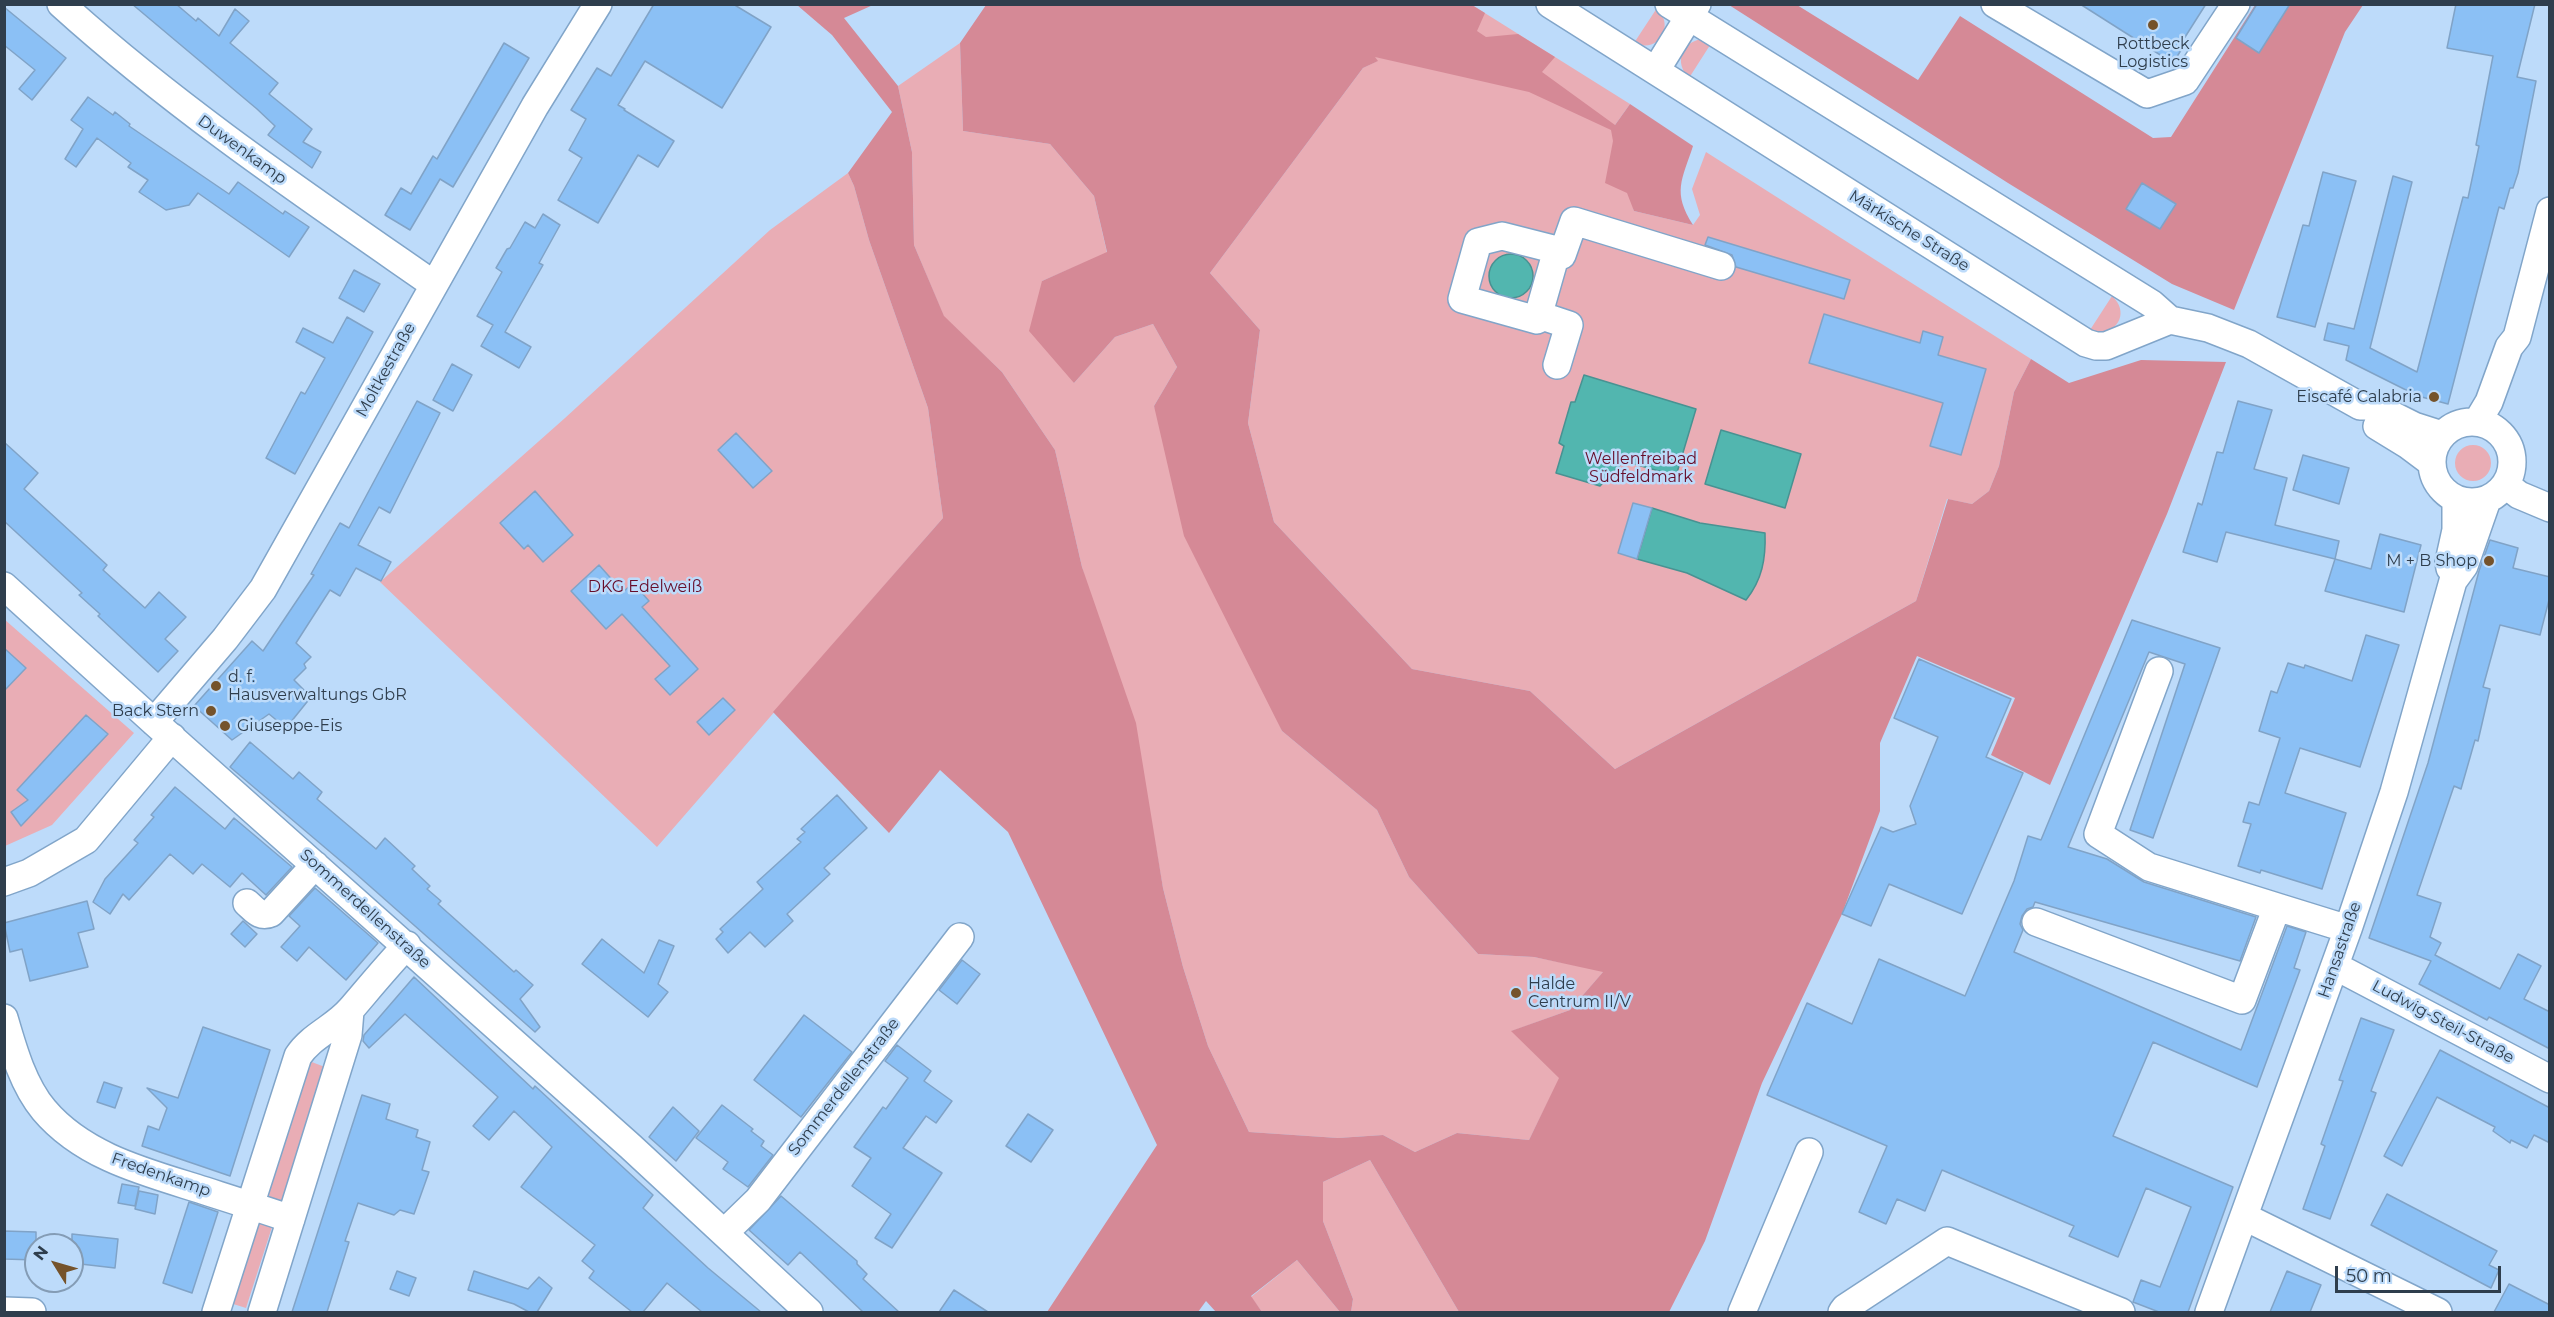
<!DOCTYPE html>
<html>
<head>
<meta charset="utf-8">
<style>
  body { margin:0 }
  #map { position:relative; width:2554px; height:1317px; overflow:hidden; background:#bddbfa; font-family:Montserrat,sans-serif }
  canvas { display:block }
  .frame { position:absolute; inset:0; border:6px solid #2f3e4d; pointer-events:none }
  .north { position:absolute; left:24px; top:1233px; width:60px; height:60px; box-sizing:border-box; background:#bddbfa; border:2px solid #849cb5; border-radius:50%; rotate:307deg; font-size:16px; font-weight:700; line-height:24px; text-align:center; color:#2f3e4d }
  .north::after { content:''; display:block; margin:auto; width:21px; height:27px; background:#75532b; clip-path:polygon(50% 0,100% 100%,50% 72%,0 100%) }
  .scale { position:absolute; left:2335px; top:1266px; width:166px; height:27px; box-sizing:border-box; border:3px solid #2f3e4d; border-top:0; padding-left:8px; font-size:18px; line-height:21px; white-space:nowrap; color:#2f3e4d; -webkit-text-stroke:4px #bddbfa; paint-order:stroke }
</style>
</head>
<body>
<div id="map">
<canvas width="2554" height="1317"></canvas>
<div class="frame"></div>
<div class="north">N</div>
<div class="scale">50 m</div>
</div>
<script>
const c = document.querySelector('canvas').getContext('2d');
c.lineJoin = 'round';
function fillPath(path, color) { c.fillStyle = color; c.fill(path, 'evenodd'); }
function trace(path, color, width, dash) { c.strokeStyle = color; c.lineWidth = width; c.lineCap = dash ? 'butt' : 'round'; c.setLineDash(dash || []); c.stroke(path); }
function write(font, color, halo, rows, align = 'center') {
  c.font = font + ' Montserrat,sans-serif'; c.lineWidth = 5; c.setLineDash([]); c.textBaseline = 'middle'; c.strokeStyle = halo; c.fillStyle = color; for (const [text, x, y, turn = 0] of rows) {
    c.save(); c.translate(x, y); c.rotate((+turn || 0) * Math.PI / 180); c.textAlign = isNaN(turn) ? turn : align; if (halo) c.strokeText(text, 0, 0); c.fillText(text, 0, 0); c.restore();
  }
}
const green = new Path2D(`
  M 1472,5 L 1630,104 L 1615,125 L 1634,211 L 1693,225 L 1700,215 L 1692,189 L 1706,152 L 2031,359 L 2014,392 L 1999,466 L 1989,491 L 1972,504 L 1947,499 L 1916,601 L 1615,769 L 1530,691 L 1412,669 L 1274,522 L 1248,423 L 1260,330 L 1210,273 L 1363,68 L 1377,61 L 1373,57 Z
  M 1657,8 C 1675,26 1659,54 1634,43 Z
  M 1702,39 L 1712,42 L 1689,78 C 1674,63 1681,42 1702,39 Z
  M 960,43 L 963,131 L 1050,144 L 1094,196 L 1107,253 L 1042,281 L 1074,383 L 1115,337 L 1153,324 L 1177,367 L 1154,406 L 1282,731 L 1377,810 L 1409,877 L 1478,954 L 1534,957 L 1604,971 L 1570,1010 L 1512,1031 L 1560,1078 L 1529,1140 L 1457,1133 L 1415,1152 L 1383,1135 L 1338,1138 L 1249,1132 L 1208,1046 L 1183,967 L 1163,888 L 1150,814 L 1082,567 L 1055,450 L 1002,372 L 944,317 L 914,245 L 912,152 L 898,86 Z
  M 848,173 L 854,186 L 869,240 L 928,408 L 943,518 L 657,847 L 380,582 L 565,418 L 770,230 Z
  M 2112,296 C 2132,314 2114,339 2090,330 Z
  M2455 463a18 18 0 1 1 36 0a18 18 0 1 1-36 0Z
  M 4,619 L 134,733 L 52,825 L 5,846 Z
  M 309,1061 L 325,1067 L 282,1201 L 266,1196 Z
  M 1370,1160 L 1459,1312 L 1351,1312 L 1353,1299 L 1323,1221 L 1323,1182 Z
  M 255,1222 L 272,1227 L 246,1308 L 230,1303 Z
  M 1297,1260 L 1340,1312 L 1262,1312 L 1251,1297 Z`);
const forest = new Path2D(`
  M 797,5 L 873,5 L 844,18 L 898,86 L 912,152 L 914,245 L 944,316 L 1002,372 L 1055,450 L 1082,567 L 1136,723 L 1163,888 L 1183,967 L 1208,1046 L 1249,1132 L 1338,1138 L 1383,1135 L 1415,1152 L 1457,1133 L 1529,1140 L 1559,1078 L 1511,1031 L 1570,1010 L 1603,972 L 1534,957 L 1478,954 L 1409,877 L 1377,810 L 1282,731 L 1184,536 L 1154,406 L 1177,367 L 1153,324 L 1115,337 L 1074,383 L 1029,331 L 1042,281 L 1107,252 L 1094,196 L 1050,144 L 963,131 L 960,43 L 986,5 L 1472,5 L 1485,13 L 1477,31 L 1486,37 L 1518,34 L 1555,57 L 1542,72 L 1615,125 L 1630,104 L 1693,146 C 1682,180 1672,192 1693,225 L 1634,211 L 1627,193 L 1605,183 L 1613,141 L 1611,130 L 1529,92 L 1375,57 L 1378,61 L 1363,68 L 1210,273 L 1260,330 L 1248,423 L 1274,522 L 1412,669 L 1530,691 L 1615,769 L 1916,601 L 1948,499 L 1972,504 L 1989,491 L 1999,466 L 2014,392 L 2031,359 L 2069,383 L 2141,360 L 2226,362 L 2167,514 L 2050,785 L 1991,755 L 2015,698 L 1917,656 L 1880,743 L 1880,811 L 1842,914 L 1762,1083 L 1705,1241 L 1669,1312 L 1459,1312 L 1370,1160 L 1323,1182 L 1323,1221 L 1353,1299 L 1351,1312 L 1340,1312 L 1297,1260 L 1251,1296 L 1262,1312 L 1216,1312 L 1206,1301 L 1198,1312 L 1047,1312 L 1157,1145 L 1008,832 L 940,770 L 889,833 L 773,712 L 943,518 L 928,408 L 869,240 L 854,186 L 848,173 L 892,112 L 832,35 Z
  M 1729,5 L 1797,5 L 1918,80 L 1960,16 L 2153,138 L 2171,137 L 2255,5 L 2363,5 L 2345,32 L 2234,310 L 2172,284 L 2008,183 Z`);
const water = new Path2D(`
  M1489 276a22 22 0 1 1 44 0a22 22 0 1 1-44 0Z
  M 1584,375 L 1696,409 L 1676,476 L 1624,461 L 1600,486 L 1556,473 L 1564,446 L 1559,443 L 1571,402 L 1575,402 Z
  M 1721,430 L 1801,454 L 1785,508 L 1705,484 Z
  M 1652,508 L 1700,523 L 1765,533 C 1766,559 1762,580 1746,600 L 1687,573 L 1637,559 Z`);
const building = new Path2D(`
  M 132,4 L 176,4 L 196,21 L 198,18 L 219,36 L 235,9 L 249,21 L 230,43 L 278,83 L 269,94 L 312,129 L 303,142 L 321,152 L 312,168 L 268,135 L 275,126 L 257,109 Z
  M 654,4 L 733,4 L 771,27 L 722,108 L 645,61 L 618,105 L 625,109 L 624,110 L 674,141 L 658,167 L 638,155 L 598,223 L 558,200 L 582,158 L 569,150 L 586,119 L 571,110 L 597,68 L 611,76 Z
  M 2080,4 L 2206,4 L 2180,45 L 2183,47 L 2173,63 Z
  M 2257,4 L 2290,4 L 2259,53 L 2236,38 Z
  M 2456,4 L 2535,4 L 2517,77 L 2536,81 L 2518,173 L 2513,188 L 2510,188 L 2504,209 L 2499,207 L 2448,404 L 2418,396 L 2346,360 L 2349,346 L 2324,340 L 2328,323 L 2354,329 L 2393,176 L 2412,182 L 2370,348 L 2417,372 L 2463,197 L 2468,198 L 2479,146 L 2476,145 L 2493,56 L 2447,48 Z
  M 4,7 L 66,58 L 32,100 L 19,89 L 35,70 L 4,45 Z
  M 504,43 L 529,58 L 453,187 L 440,179 L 410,230 L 385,215 L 401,188 L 411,194 L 433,156 L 437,159 Z
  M 88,97 L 113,115 L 115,112 L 130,124 L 129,126 L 229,194 L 238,182 L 283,214 L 285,211 L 309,227 L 289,257 L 198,193 L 189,205 L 166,210 L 139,192 L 148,180 L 128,167 L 131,163 L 97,138 L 76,167 L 65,159 L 83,129 L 71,120 Z
  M 2323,172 L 2356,181 L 2315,327 L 2277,317 L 2303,225 L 2309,226 Z
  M 2142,183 L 2176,204 L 2160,229 L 2126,209 Z
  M 543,214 L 560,225 L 539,263 L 543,265 L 505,332 L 531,347 L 519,368 L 481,346 L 493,325 L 477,316 L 502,272 L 496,268 L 507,249 L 510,248 L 525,222 L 535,228 Z
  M 1708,237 L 1850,280 L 1844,299 L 1736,267 L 1732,255 L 1705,245 Z
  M 354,270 L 380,284 L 364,312 L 339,298 Z
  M 1824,314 L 1920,343 L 1923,331 L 1943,337 L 1938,355 L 1986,369 L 1961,455 L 1930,446 L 1943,403 L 1809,363 Z
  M 347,317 L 373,332 L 295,474 L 266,458 L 301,392 L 305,394 L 325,358 L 296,342 L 303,328 L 333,343 Z
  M 452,364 L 472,375 L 453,411 L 433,400 Z
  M 417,401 L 440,413 L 390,513 L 379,507 L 358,545 L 391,562 L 381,581 L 356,568 L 340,596 L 330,590 L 296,643 L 311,657 L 304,664 L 306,668 L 294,680 L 311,697 L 286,728 L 269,714 L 232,740 L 194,706 L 252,641 L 263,651 L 314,575 L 311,574 L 340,523 L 349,528 Z
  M 2238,401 L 2272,410 L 2254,469 L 2287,478 L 2275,525 L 2339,541 L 2335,559 L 2226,532 L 2217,562 L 2183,552 L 2198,503 L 2202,505 L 2217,452 L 2223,453 Z
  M 736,433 L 772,471 L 753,488 L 718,450 Z
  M 4,442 L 38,473 L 24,489 L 107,565 L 103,570 L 145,608 L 159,592 L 186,617 L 165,639 L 178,651 L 158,672 L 98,616 L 100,614 L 79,595 L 82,593 L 4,521 Z
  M 2303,455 L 2349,468 L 2339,504 L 2293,490 Z
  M 535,491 L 573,535 L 543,562 L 528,545 L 524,549 L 500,523 Z
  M 1633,503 L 1652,508 L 1637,559 L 1618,553 Z
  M 2380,534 L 2421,545 L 2404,612 L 2325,591 L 2335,559 L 2371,569 Z
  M 2490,540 L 2518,548 L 2513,568 L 2550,577 L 2550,596 L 2540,635 L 2500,625 L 2483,687 L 2490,689 L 2478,741 L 2475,740 L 2461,789 L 2454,786 L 2417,895 L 2441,903 L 2430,937 L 2441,943 L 2435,955 L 2500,989 L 2518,954 L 2541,966 L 2524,999 L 2550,1012 L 2550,1049 L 2489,1017 L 2487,1020 L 2419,984 L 2431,961 L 2369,938 L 2428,763 L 2479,571 Z
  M 599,565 L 623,592 L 633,583 L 649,601 L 642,607 L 698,669 L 670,695 L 655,679 L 670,666 L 622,614 L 606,629 L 571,591 Z
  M 2132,620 L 2220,648 L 2153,838 L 2130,830 L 2185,664 L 2149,652 L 2068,847 L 2107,859 L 2144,882 L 2256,917 L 2240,961 L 2035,902 L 2033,907 L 2027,909 L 2022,916 L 2020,924 L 2023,930 L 2014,952 L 2241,1050 L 2287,926 L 2306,932 L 2294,968 L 2300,970 L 2257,1087 L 2153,1042 L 2113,1136 L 2233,1187 L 2188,1312 L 2159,1312 L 2133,1302 L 2141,1280 L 2160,1287 L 2191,1207 L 2146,1188 L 2118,1257 L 2069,1236 L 2074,1226 L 1942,1170 L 1925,1211 L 1897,1199 L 1886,1224 L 1859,1212 L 1887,1146 L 1767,1095 L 1807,1003 L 1852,1024 L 1879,959 L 1965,996 L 2014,881 L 2028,836 L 2041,840 Z
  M 2366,635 L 2399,645 L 2360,767 L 2300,748 L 2285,793 L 2346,813 L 2322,889 L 2261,870 L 2260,873 L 2238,866 L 2251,824 L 2243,822 L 2249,802 L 2259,805 L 2280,738 L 2259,731 L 2271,691 L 2277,693 L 2288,663 L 2304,668 L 2305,665 L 2352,681 Z
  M 4,648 L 26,668 L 4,691 Z
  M 1919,659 L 2011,699 L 1986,757 L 2023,773 L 1962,914 L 1889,884 L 1871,926 L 1842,914 L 1881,827 L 1893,832 L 1916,824 L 1910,806 L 1938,737 L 1894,718 Z
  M 723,698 L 735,710 L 709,735 L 697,722 Z
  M 86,715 L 108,734 L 21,826 L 11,812 L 28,800 L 17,790 Z
  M 250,742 L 293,779 L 299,772 L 322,792 L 317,799 L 376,849 L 385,838 L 415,866 L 412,869 L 430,886 L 427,889 L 441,901 L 438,904 L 514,972 L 516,970 L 533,985 L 520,999 L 540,1027 L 535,1032 L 355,873 L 230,767 Z
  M 175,787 L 225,829 L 234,818 L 292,867 L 266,895 L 242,873 L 230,887 L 202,864 L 193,874 L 170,854 L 129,900 L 123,894 L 110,914 L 93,902 L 105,879 L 138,843 L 134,840 L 154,817 L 151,815 Z
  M 837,795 L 867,828 L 824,868 L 830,874 L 787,914 L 793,921 L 765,947 L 750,932 L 728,953 L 716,939 L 723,932 L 720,929 L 763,889 L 757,882 L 801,842 L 797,839 L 805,832 L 801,829 Z
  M 315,888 L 378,943 L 346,980 L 309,947 L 297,961 L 281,947 L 300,926 L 289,916 Z
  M 87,901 L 94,929 L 78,933 L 88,967 L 30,981 L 22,949 L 10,952 L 4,923 Z
  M 243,921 L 257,934 L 245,947 L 231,934 Z
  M 602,939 L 644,973 L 659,940 L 674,946 L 658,984 L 668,992 L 648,1017 L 582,964 Z
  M 962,960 L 980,974 L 957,1004 L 939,990 Z
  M 414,977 L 533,1089 L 535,1086 L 653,1195 L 643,1208 L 708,1268 L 761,1312 L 702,1312 L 667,1283 L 643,1312 L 632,1312 L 589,1278 L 594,1271 L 582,1261 L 595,1245 L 521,1187 L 552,1147 L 514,1111 L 489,1140 L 473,1126 L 498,1097 L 405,1014 L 369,1048 L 363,1041 L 364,1035 Z
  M 804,1015 L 852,1052 L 801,1117 L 754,1080 Z
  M 2361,1018 L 2394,1030 L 2371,1091 L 2376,1093 L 2330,1219 L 2303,1209 L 2325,1146 L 2321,1144 L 2343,1081 L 2339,1080 Z
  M 203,1027 L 270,1050 L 230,1176 L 142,1146 L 148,1126 L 159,1130 L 167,1108 L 147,1088 L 178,1098 Z
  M 897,1045 L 931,1071 L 924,1081 L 952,1101 L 936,1123 L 926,1116 L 903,1148 L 942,1173 L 892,1248 L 875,1238 L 891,1214 L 852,1186 L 871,1158 L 854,1147 L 883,1107 L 886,1109 L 908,1078 L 885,1061 Z
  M 2440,1050 L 2550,1108 L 2550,1143 L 2534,1135 L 2527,1148 L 2511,1140 L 2510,1143 L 2493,1131 L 2495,1127 L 2437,1097 L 2402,1166 L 2384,1156 Z
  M 104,1082 L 122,1088 L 115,1108 L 97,1102 Z
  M 362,1095 L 390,1104 L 386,1119 L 418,1130 L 416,1137 L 430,1142 L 422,1170 L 429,1172 L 414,1214 L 400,1210 L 394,1215 L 358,1203 L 345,1241 L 349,1242 L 327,1312 L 292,1312 Z
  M 722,1105 L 753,1129 L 751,1131 L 764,1141 L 761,1146 L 773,1155 L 748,1187 L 723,1169 L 728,1162 L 696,1138 Z
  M 673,1107 L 699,1131 L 676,1161 L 649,1137 Z
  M 1028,1114 L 1053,1130 L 1031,1162 L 1006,1146 Z
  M 122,1184 L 139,1187 L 135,1206 L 118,1203 Z
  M 139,1191 L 158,1195 L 155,1214 L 135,1209 Z
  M 2387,1194 L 2497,1251 L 2489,1265 L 2499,1270 L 2491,1288 L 2371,1225 Z
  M 781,1196 L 857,1261 L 857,1264 L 867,1274 L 863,1279 L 899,1312 L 863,1312 L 800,1252 L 788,1265 L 749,1230 Z
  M 189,1202 L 218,1212 L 192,1293 L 163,1283 Z
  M 4,1231 L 36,1232 L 36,1260 L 4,1259 Z
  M 72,1234 L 118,1239 L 115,1268 L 72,1263 Z
  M 397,1271 L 416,1278 L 409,1296 L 390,1289 Z
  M 474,1271 L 528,1289 L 539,1277 L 552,1288 L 537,1312 L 529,1312 L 514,1304 L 468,1290 Z
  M 2287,1271 L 2321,1285 L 2310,1312 L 2270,1312 Z
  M 2509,1284 L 2550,1305 L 2550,1312 L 2494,1312 Z
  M 954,1290 L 988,1312 L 939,1312 Z`);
const minor = new Path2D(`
  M 61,4 C 176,108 305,195 433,284
  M 1550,4 L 2086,343 L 2096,346 L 2106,346 L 2170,320
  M 1669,4 L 2152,304 L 2170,320 L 2208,328 L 2249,344 L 2360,406 L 2374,406 L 2414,426 L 2442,435
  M 1995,4 L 2147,94 L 2185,81 L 2236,4
  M 1656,70 L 1697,4
  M 1502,236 L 1557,250 L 1537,320 L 1462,299 L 1478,242 Z
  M 1556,254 L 1562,255 L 1574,221 L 1721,266
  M 1539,315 L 1569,325 L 1557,365
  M 2477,422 L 2489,402 L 2509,347 L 2517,337 L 2550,211
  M2432 462a40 40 0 1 1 80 0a40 40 0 1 1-80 0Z
  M 2377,426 L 2408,445 L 2432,463
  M 2506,485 L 2519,495 L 2550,508
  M 2450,568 L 2449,562 L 2456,530 L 2456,499
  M 4,586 L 154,722 L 630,1146 L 809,1312
  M 2159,671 L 2098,834 L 2149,867 L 2277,907
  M 154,722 L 225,639 L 263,589 L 535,106 L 598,4
  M 4,882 L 29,873 L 86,840 L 172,737
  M 247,903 C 255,910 260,918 271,913 L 315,865
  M 2036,922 L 2242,1000 L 2277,907 L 2348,929
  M 2335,966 L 2550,1079
  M 4,1018 C 13,1049 23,1085 44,1110 C 82,1155 141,1171 196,1188 C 227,1198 259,1208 291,1219
  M 2245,1217 L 2438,1312
  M 724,1233 L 758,1200 L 960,937
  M 4,1311 L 32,1312
  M 216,1312 L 298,1056 C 312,1035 335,1028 351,1009 C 369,988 387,966 407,945
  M 262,1312 L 348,1035 L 350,1011
  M 1742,1312 L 1809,1152
  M 1842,1312 L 1845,1308 L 1947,1241 L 2121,1312
  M 2209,1312 L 2348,929 L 2394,792 L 2453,581 L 2464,566 L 2487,500`);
const markers = [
  [2153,25,6,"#75532b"],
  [2434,397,6,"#75532b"],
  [2489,561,6,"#75532b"],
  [216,686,6,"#75532b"],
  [211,711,6,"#75532b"],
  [225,726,6,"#75532b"],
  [1516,993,6,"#75532b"]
];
const poiNames = [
  ["Rottbeck",2153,44,"center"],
  ["Logistics",2153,62,"center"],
  ["Eiscafé Calabria",2422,397],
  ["M + B Shop",2477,561],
  ["d. f.",228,677,"left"],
  ["Hausverwaltungs GbR",228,695,"left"],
  ["Back Stern",199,711],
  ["Giuseppe-Eis",237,726,"left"],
  ["Halde",1528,984,"left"],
  ["Centrum II/V",1528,1002,"left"]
];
const streetNames = [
  ["Duwenkamp",242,150,36],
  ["Märkische Straße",1909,231,32],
  ["Moltkestraße",386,370,-61],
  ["Sommerdellenstraße",365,909,42],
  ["Hansastraße",2340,950,-71],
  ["Ludwig-Steil-Straße",2443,1022,28],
  ["Sommerdellenstraße",844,1087,-52],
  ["Fredenkamp",161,1175,19]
];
const parkNames = [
  ["Wellenfreibad",1641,459],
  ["Südfeldmark",1641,477],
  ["DKG Edelweiß",645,587]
];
fillPath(green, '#e9adb5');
fillPath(forest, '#d58996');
fillPath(water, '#52b6af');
trace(water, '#489292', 1.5);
fillPath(building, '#8bc0f5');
trace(building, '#80a3c7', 1.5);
trace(minor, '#81a5c9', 30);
trace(minor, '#fff', 27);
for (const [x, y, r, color] of markers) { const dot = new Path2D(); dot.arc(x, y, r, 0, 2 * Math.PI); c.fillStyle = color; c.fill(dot); trace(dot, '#bddbfa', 2); }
write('16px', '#2f3e4d', '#bddbfa', poiNames, 'right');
write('16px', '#2f3e4d', '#bddbfa', streetNames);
write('16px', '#670c29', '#bddbfa', parkNames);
</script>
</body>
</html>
